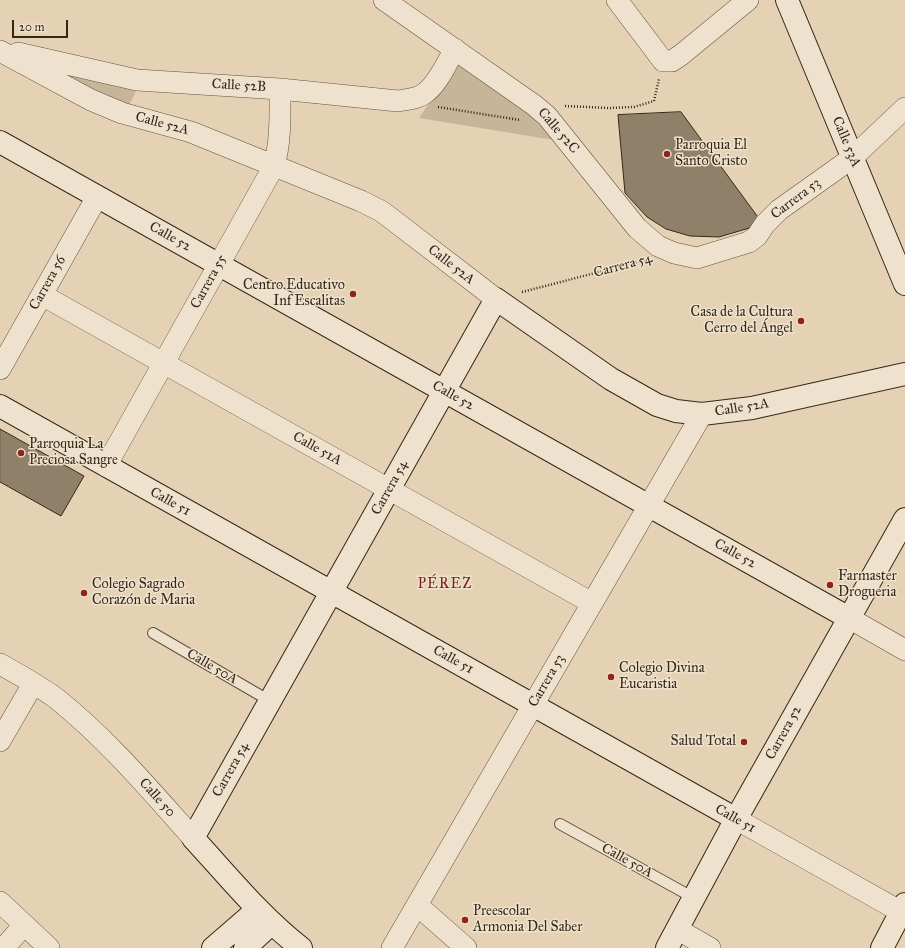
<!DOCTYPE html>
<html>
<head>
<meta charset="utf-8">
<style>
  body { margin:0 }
  #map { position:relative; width:905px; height:948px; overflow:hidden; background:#e5d2b4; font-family:"IM FELL Great Primer",serif }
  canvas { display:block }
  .scale { position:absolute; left:12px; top:20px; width:56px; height:18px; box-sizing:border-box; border:2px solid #352718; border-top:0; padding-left:5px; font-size:12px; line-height:14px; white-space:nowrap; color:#352718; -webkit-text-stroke:3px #eee2ce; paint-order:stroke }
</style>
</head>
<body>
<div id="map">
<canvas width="905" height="948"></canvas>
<div class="scale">20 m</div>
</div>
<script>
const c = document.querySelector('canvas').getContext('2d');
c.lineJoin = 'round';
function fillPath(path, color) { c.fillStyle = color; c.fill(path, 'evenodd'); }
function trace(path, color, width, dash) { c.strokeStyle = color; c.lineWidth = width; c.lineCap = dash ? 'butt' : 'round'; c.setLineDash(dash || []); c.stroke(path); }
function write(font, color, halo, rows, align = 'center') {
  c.font = font + ' "IM FELL Great Primer",serif'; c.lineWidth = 3; c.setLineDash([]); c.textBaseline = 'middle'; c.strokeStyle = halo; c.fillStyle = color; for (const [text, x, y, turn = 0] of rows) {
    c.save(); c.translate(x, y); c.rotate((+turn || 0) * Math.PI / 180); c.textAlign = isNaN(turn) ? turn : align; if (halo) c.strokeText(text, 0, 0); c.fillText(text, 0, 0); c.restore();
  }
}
const green = new Path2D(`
  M 459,60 L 529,113 L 554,140 L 419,118 Z
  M 51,70 L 136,91 L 128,108 Z`);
const building = new Path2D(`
  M 681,112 L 763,224 L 719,237 L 690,236 L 666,229 L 647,217 L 625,193 L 618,115 Z
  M 0,429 L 84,476 L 61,516 L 0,482 Z`);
const path = new Path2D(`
  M 565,106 L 609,108 L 634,107 L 654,101 L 659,79
  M 438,107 L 520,120
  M 522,292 L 645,260`);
const lane = new Path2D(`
  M 153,633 L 270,701
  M 560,824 L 694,898`);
const street = new Path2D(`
  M 384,0 L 534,105 L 547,116 L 637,228 L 658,246 L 674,253 L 697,258 L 749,242 L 757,236 L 765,224 L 779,210 L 852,158 L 905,108
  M 617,0 L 663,61 L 672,61 L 681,55 L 748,0
  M 0,51 L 91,100 L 122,113 L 191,132 L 361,201 L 381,211 L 393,220 L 496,299
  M 18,53 L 137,80 L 280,89 L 398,101 C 408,99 418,99 425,93 C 438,84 447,62 455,49
  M 42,295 L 592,603
  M 0,369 L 97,197
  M 106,466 L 274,166 C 281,141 280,115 280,89
  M 849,618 L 905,650
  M 0,664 C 18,674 41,687 57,699 C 108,740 150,790 193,838
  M 0,741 L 33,684
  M 736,819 L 905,914
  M 0,902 L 49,948
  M 417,905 L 466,948
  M 677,929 L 710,948
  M 4,948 L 24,925
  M 392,948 L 702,414`);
const secondary = new Path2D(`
  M 787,0 L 905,284
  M 0,142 L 849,618
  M 0,406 L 736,819
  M 213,948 L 258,909
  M 245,948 L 272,923
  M 301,948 C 260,916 228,876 193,838 L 496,299 L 611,379 L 657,405 L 676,411 L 702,414 L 752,408 L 905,374
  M 667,948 L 736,819 L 905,519
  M 882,948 L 905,904`);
const markers = [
  [667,154,4,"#8f2418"],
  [353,294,4,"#8f2418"],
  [801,321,4,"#8f2418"],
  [21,453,4,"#8f2418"],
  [830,585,4,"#8f2418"],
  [84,593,4,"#8f2418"],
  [611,677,4,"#8f2418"],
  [744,742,4,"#8f2418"],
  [465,920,4,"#8f2418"]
];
const streetNames = [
  ["Calle 52B",239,86,3],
  ["Calle 52A",162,124,15],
  ["Calle 52C",558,131,49],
  ["Calle 53A",846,142,67],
  ["Carrera 53",796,199,-37],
  ["Calle 52",170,237,29],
  ["Calle 52A",451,265,38],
  ["Carrera 54",623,266,-15],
  ["Carrera 55",209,282,-61],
  ["Carrera 56",48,283,-61],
  ["Calle 52",453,396,29],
  ["Calle 52A",742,408,-9],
  ["Calle 51A",317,449,29],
  ["Carrera 54",390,488,-61],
  ["Calle 51",170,502,29],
  ["Calle 52",735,554,29],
  ["Calle 51",453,660,29],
  ["Calle 50A",212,667,30],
  ["Carrera 53",547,681,-60],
  ["Carrera 52",784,733,-61],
  ["Carrera 54",231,770,-61],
  ["Calle 50",157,798,48],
  ["Calle 51",735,819,29],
  ["Calle 50A",627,861,29]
];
const poiNames = [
  ["Parroquia El",675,146],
  ["Santo Cristo",675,162],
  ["Centro Educativo",345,286,"right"],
  ["Inf Escalitas",345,302,"right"],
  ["Casa de la Cultura",793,313,"right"],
  ["Cerro del Ángel",793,329,"right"],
  ["Parroquia La",29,445],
  ["Preciosa Sangre",29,461],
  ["Farmaster",838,577],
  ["Drogueria",838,593],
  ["Colegio Sagrado",92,585],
  ["Corazón de Maria",92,601],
  ["Colegio Divina",619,669],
  ["Eucaristia",619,685],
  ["Salud Total",736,742,"right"],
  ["Preescolar",473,912],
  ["Armonia Del Saber",473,928]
];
const neighbourhoodNames = [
  ["PÉREZ",445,584]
];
fillPath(green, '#c7b599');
fillPath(building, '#918069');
trace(building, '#352718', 1);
trace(lane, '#61523f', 12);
trace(street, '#61523f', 22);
trace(secondary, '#352718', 24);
trace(path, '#352718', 2.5, [1, 2]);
trace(lane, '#eee2ce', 10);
trace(street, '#eee2ce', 21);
trace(secondary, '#eee2ce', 22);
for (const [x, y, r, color] of markers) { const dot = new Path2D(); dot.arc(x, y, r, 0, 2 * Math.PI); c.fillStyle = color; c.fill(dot); trace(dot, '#eee2ce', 1.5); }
write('14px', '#352718', '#eee2ce', streetNames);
write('14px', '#352718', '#eee2ce', poiNames, 'left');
c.letterSpacing = '1px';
write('15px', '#7a1f14', '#eee2ce', neighbourhoodNames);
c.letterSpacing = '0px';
</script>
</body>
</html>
